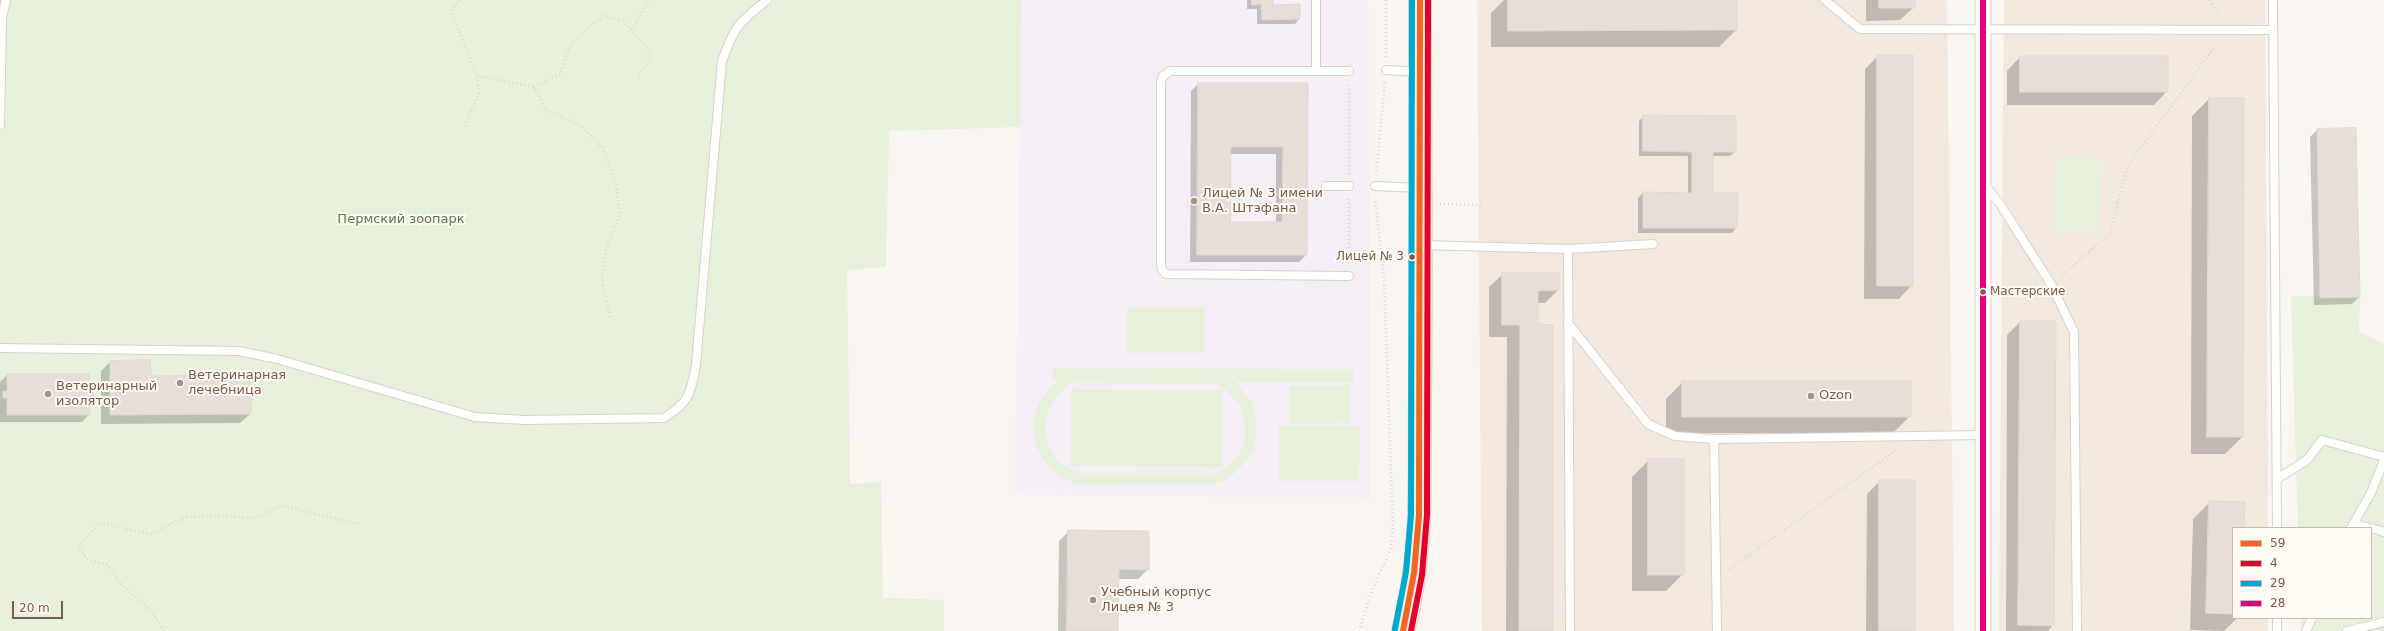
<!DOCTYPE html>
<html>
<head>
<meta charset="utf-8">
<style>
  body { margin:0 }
  #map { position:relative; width:2384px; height:631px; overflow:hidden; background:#f9f5f0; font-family:"DejaVu Sans",sans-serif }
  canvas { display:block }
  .legend { position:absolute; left:2232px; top:527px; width:140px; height:92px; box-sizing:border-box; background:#fffaf3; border:1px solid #cabbb1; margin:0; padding:5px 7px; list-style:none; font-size:12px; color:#7a5c4d }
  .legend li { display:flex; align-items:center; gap:8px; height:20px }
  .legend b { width:20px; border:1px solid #cabbb1 }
  .scale { position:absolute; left:12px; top:601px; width:51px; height:18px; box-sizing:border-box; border:2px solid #7a5c4d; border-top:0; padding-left:5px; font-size:12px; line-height:14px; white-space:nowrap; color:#7a5c4d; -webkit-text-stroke:3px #fffaf3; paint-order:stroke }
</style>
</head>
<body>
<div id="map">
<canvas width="2384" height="631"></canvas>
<ul class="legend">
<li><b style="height:5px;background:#f26522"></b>59</li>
<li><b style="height:5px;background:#e4002b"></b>4</li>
<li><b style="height:5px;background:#00a9ce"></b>29</li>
<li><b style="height:5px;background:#e5007d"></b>28</li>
</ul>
<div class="scale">20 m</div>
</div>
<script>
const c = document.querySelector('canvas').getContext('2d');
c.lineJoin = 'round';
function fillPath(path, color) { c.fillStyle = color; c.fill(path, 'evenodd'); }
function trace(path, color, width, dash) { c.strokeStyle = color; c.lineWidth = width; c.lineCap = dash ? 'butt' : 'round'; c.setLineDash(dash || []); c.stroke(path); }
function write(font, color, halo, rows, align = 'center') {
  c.font = font + ' "DejaVu Sans",sans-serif'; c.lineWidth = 4; c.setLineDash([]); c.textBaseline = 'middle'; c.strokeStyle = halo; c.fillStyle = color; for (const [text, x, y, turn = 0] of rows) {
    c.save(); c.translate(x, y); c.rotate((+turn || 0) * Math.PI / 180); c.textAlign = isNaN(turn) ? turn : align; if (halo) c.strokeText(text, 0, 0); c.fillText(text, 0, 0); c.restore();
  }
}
const residential = new Path2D(`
  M 1477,0 L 1947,0 L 1954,631 L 1482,631 Z
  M 2004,0 L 2265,0 L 2268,528 L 2233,528 L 2233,618 L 2268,618 L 2268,631 L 1999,631 Z`);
const education = new Path2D(`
  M 1021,0 L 1368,0 L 1371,497 L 1015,495 Z`);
const green = new Path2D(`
  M 0,0 L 1021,0 L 1020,127 L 889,131 L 886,267 L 847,270 L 850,484 L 881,482 L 883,598 L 944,600 L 944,631 L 0,631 Z
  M 2056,156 L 2102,158 L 2099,233 L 2054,231 Z
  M 2291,296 L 2360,297 L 2359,331 L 2384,344 L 2384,631 L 2301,631 L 2301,618 L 2371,618 L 2371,528 L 2298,528 Z
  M 1127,307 L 1204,307 L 1204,353 L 1127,353 Z
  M 1053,368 L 1354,369 L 1353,382 L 1236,382 C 1241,390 1248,396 1252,405 C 1265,437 1249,468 1220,483 L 1081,485 C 1031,470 1016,415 1058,381 L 1053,380 ZM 1073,383 L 1217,384 C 1253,405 1257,452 1218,473 L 1081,473 C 1036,462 1034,403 1073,383 Z
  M 1350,385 L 1350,423 L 1290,424 L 1289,386 Z
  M 1071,389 L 1223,391 L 1222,467 L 1071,466 Z
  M 1279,426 L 1360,426 L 1359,481 L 1279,481 Z`);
const shadow = new Path2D(`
  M 1247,0 L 1272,0 L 1272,6 L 1299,19 L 1295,24 L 1257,24 L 1257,9 L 1247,9 Z
  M 1504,0 L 1736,0 L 1736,30 L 1719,47 L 1491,47 L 1491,13 Z
  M 1866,0 L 1914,0 L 1914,7 L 1900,20 L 1866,21 Z
  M 1878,56 L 1912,285 L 1899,299 L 1864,299 L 1865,69 Z
  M 2020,57 L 2167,91 L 2154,105 L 2007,105 L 2007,71 Z
  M 1198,84 L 1307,84 L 1306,255 L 1299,262 L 1190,262 L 1191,91 ZM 1230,154 L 1276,154 L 1276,223 L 1230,223 Z
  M 2209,99 L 2243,99 L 2242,437 L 2225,454 L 2191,454 L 2192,116 Z
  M 1644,116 L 1735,152 L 1730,156 L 1712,156 L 1712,194 L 1736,228 L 1732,233 L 1638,233 L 1638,198 L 1643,193 L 1688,194 L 1688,156 L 1639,156 L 1639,121 Z
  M 2355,129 L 2359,297 L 2352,304 L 2314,305 L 2310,137 L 2317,130 Z
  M 1503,274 L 1558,274 L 1558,290 L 1545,303 L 1537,303 L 1552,631 L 1506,631 L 1507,337 L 1489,337 L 1489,287 Z
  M 2020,322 L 2053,625 L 2048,631 L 2006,631 L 2007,335 Z
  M 110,362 L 150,377 L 249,391 L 253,398 L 250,402 L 250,414 L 240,423 L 101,424 L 101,371 Z
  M 7,375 L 88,390 L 92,398 L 89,402 L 89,414 L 82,422 L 0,422 L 0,382 Z
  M 1683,382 L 1910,416 L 1893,433 L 1666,433 L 1666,399 Z
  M 1649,460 L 1683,574 L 1666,591 L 1632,591 L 1632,477 Z
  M 1880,481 L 1914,631 L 1866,631 L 1867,494 Z
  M 2210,502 L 2243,528 L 2233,528 L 2233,618 L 2237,618 L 2224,631 L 2190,630 L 2193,519 Z
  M 1069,531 L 1148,569 L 1138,579 L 1118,579 L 1117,631 L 1058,631 L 1059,541 Z`);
const building = new Path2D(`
  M 1252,0 L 1273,0 L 1273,5 L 1300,4 L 1300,19 L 1262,20 L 1261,4 L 1252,5 Z
  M 1508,0 L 1737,0 L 1737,30 L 1508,31 Z
  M 1879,0 L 1915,0 L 1915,8 L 1879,8 Z
  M 1877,55 L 1913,55 L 1913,286 L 1877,286 Z
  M 2020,56 L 2168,56 L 2168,92 L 2020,92 Z
  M 1198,83 L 1308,83 L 1307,255 L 1197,255 ZM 1231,147 L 1283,147 L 1282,222 L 1231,222 Z
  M 2209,98 L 2244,98 L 2243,437 L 2207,437 Z
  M 1643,115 L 1736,116 L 1736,152 L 1713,152 L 1713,193 L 1738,193 L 1737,228 L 1643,228 L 1643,192 L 1692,193 L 1692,152 L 1643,151 Z
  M 2356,128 L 2360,297 L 2320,298 L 2317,129 Z
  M 1502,273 L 1559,273 L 1559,290 L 1538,291 L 1538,324 L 1553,325 L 1553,631 L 1519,631 L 1520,325 L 1502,325 Z
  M 2020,321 L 2056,321 L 2054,626 L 2018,625 Z
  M 150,360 L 151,376 L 250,375 L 250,390 L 254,390 L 254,399 L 251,399 L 251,414 L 110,415 L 110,361 Z
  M 7,374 L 89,374 L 89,389 L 93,390 L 94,399 L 90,399 L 90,415 L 7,415 L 7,398 L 3,398 L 3,391 L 7,391 Z
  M 1682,381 L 1911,381 L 1911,417 L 1682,417 Z
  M 1648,459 L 1684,459 L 1684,575 L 1648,575 Z
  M 1879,480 L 1915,480 L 1915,631 L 1879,631 Z
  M 2209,501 L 2245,502 L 2244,528 L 2233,528 L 2233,614 L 2206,613 Z
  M 1068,530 L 1149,531 L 1149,570 L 1119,569 L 1118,631 L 1067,631 Z`);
const path = new Path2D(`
  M 459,0 L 451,11 L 477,76 L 479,92 L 464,129
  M 1386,0 L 1386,57
  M 2210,0 L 2220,17
  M 632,30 L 649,0
  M 477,76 L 534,87 L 546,110 L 581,126 L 602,147 L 616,183 L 620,215 L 606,249 L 602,278 L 611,320
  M 534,87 L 561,74 L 568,49 L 586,29 L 603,16 L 623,21 L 646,46 L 651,57 L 638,77
  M 1349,174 L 1349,83
  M 1376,175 L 1385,82
  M 1440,204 L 1484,205
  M 1349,264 L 1349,197
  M 2061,276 L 2110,234 L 2127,167 L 2218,42
  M 1729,569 L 1898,449
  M 164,631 L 152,612 L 120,583 L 108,565 L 86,559 L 79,547 L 99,523 L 151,534 L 185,517 L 226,516 L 254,518 L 281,506 L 360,524
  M 1359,631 L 1370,596 L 1391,548 L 1393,526 L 1384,278 L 1375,198`);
const lane = new Path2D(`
  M 1825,0 L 1860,29 L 2273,30
  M 2273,0 L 2277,528
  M 1386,70 L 1419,72
  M 1316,71 L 1316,0
  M 0,125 L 2,18 L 6,0
  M 1984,184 L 2000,204 L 2051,284 L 2074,332 L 2077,631
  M 1326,186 L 1349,186
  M 1375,186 L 1420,188
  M 1421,245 L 1568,249 L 1570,631
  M 1568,249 L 1653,244
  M 1349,276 L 1166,274 L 1162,270 L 1161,263 L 1161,82 L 1163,76 L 1170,71 L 1349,71
  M 1568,323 L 1648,424 L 1675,436 L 1714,439 L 1984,435
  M 0,348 L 239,351 L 277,359 L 475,417 L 524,420 L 664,418 C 690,401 690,395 696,365 L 722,61 C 734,27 739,22 767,0
  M 1714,439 L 1717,631
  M 2277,479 L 2307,460 L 2322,440 L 2384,457
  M 2353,524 L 2370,528
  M 2351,528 L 2371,493 L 2384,460
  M 2371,528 L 2384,532
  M 2277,618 L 2277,631
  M 2306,631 L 2312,618
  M 2347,631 L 2384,622`);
const street = new Path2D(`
  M 1983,0 L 1983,631`);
const primary = new Path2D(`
  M 1403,631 C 1424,555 1419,476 1420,397 C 1422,265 1420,132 1420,0`);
const bus1 = new Path2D(`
  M 1403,631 L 1414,573 L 1419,515 L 1420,0`);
const bus2 = new Path2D(`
  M 1411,631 L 1422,575 L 1427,515 L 1428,0`);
const bus3 = new Path2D(`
  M 1395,629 L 1406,572 L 1411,515 L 1412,0`);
const bus4 = new Path2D(`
  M 1983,0 L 1983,631`);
const markers = [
  [1194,201,4,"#a69286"],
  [1412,257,3.5,"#7a5c4d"],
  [1983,292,3.5,"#7a5c4d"],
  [180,383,4,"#a69286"],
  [48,394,4,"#a69286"],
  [1811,396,4,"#a69286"],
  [1093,600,4,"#a69286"]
];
const busNames = [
  ["Лицей № 3",1404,257],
  ["Мастерские",1990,292,"left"]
];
const poiNames = [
  ["Лицей № 3 имени",1202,194],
  ["В.А. Штэфана",1202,209],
  ["Ветеринарная",188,376],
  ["лечебница",188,391],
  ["Ветеринарный",56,387],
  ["изолятор",56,402],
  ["Ozon",1819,396],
  ["Учебный корпус",1101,593],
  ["Лицея № 3",1101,608]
];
const parkNames = [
  ["Пермский зоопарк",401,220]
];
fillPath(residential, '#f2e8de');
fillPath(education, '#f6eef6');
fillPath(green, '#e7f0db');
fillPath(shadow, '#0003');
fillPath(building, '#e6ded7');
trace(building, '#e2d8d2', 1);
trace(lane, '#d7d1cb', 10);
trace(street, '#d7d1cb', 17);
trace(primary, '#dad1cc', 24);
trace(path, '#dcd5d0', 2.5, [1, 3]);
trace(lane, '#fefefd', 8);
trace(street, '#fefefd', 15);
trace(primary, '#f3eee8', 22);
trace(bus1, '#f26522', 6);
trace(bus2, '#e4002b', 6);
trace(bus3, '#00a9ce', 6);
trace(bus4, '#e5007d', 6);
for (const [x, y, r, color] of markers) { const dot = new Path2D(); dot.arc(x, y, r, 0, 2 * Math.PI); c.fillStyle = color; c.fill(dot); trace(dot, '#fffaf3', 1.5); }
write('12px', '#7a5c4d', '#fffaf3', busNames, 'right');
write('13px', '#7a5c4d', '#fffaf3', poiNames, 'left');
write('13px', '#537a41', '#fffaf3', parkNames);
</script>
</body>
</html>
